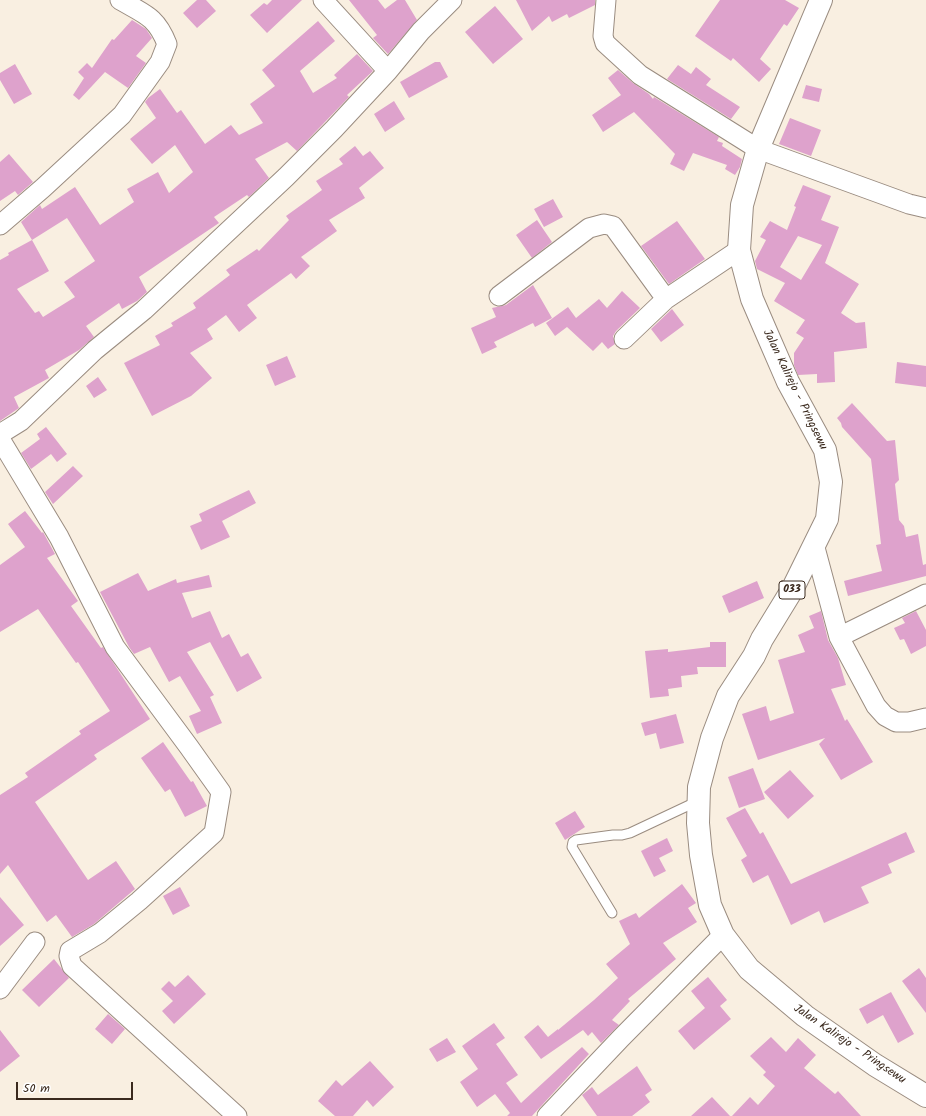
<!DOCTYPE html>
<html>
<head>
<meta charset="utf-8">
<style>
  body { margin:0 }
  #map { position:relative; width:926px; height:1116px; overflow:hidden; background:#f9efe1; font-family:Kalam,sans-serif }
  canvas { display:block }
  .scale { position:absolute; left:16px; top:1082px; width:117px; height:18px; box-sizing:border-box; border:2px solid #3b2a1e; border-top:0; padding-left:5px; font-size:12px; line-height:14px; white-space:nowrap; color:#3b2a1e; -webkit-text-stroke:3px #fff; paint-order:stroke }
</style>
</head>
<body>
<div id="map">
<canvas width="926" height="1116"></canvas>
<div class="scale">50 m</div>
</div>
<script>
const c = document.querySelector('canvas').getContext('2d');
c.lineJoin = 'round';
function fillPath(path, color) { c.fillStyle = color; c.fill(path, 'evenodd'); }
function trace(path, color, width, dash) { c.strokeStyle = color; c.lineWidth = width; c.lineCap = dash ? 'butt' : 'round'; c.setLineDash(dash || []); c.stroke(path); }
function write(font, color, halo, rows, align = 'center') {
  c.font = font + ' Kalam,sans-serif'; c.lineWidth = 3; c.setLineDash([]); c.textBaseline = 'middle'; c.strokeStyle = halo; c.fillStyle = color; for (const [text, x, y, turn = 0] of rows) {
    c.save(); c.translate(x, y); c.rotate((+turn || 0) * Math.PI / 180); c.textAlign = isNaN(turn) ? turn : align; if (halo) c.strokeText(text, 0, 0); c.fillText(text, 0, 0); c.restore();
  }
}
const building = new Path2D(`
  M 197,0 L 206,0 L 216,11 L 197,28 L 183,13 Z
  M 272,0 L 302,0 L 267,33 L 250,15 L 264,3 L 267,5 Z
  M 349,0 L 378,0 L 385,9 L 397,0 L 405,0 L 417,20 L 388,54 L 373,38 L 377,35 Z
  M 516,0 L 595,0 L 595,5 L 569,18 L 567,14 L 552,22 L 549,16 L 532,31 Z
  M 720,0 L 785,0 L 799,8 L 787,26 L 784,24 L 760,59 L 771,69 L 759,82 L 733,58 L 731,61 L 695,36 Z
  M 495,6 L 523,39 L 493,64 L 465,32 Z
  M 132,20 L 146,29 L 152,38 L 136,56 L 146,63 L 128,88 L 105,72 L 79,100 L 73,95 L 84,78 L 78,72 L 87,63 L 92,68 L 112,39 L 114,40 Z
  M 318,21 L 335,41 L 300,71 L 313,93 L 337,78 L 334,75 L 357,54 L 373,71 L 347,95 L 349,97 L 297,151 L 287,142 L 255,159 L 269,178 L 249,197 L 247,195 L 214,217 L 219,223 L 139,277 L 147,292 L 137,301 L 122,309 L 119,303 L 86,326 L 94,337 L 79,350 L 45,370 L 49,378 L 14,397 L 19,408 L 0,421 L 0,260 L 9,255 L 8,253 L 32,240 L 21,222 L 40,205 L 42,209 L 75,187 L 100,225 L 134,202 L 127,189 L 158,172 L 169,193 L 193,172 L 175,145 L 152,164 L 130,139 L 156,118 L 145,102 L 148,98 L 160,89 L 177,113 L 181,110 L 205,144 L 231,125 L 239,135 L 263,123 L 250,104 L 275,86 L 262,70 ZM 67,218 L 95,261 L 64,282 L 75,297 L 43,317 L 39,311 L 35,313 L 17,289 L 49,271 L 32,240 Z
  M 435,62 L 440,62 L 448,77 L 409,98 L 400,82 Z
  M 15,64 L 32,94 L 14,104 L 0,80 L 0,73 Z
  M 678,65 L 691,74 L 696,67 L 711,79 L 706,85 L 740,107 L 731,119 L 667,79 Z
  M 618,70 L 633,83 L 649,94 L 653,99 L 654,97 L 719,137 L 717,141 L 723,143 L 722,146 L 742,159 L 740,167 L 735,175 L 725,169 L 727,165 L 693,153 L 684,171 L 670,164 L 675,154 L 634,112 L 603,132 L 592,115 L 621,95 L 608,78 Z
  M 806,85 L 822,89 L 819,102 L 802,98 Z
  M 394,101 L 405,119 L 385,132 L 374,114 Z
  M 790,118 L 821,130 L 811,156 L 779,144 Z
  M 355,146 L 363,156 L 370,151 L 384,168 L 359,188 L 365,198 L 329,220 L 337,231 L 301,257 L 310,266 L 296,279 L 291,273 L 247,305 L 257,318 L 239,332 L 226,315 L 207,329 L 213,339 L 190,353 L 212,378 L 191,396 L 152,416 L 124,363 L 160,345 L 155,336 L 173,326 L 171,323 L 196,308 L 193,303 L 230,275 L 226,270 L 257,249 L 259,251 L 289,220 L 286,216 L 322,190 L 316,181 L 343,164 L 339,159 Z
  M 9,154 L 33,182 L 18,195 L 15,191 L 0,201 L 0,162 Z
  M 803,185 L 831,196 L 821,220 L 839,227 L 825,263 L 859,284 L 841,313 L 856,323 L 865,322 L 867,348 L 834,352 L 835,382 L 817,383 L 817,374 L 798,375 L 794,365 L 794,353 L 804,338 L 796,333 L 805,320 L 774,301 L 785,283 L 757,269 L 755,261 L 766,240 L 760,237 L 770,221 L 787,230 L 796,207 L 794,206 ZM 798,236 L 822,245 L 801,280 L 780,267 Z
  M 553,199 L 563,217 L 544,227 L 534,209 Z
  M 537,220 L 552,242 L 532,258 L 516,235 Z
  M 677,221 L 705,259 L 669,284 L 641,246 Z
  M 533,285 L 552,318 L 535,327 L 533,323 L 494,342 L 497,347 L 482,354 L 471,328 L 496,317 L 492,308 L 506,305 Z
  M 622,291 L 640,308 L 616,331 L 613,336 L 615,344 L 608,349 L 602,342 L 593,351 L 567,327 L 555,336 L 546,323 L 568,307 L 576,318 L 599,299 L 607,308 Z
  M 672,309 L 684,325 L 661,342 L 651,329 Z
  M 287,356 L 296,377 L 275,386 L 266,365 Z
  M 897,362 L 926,366 L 926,387 L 895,383 Z
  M 98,377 L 107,390 L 94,398 L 86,386 Z
  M 852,403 L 887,441 L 895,440 L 899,480 L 895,484 L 899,520 L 904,526 L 906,537 L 918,534 L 923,565 L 926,564 L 926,576 L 848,596 L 844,581 L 882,571 L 876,545 L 881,544 L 871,459 L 842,427 L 841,423 L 837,418 Z
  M 46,427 L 67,454 L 57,462 L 51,454 L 31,469 L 21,453 L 40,439 L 37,434 Z
  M 73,466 L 83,476 L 53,504 L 45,492 Z
  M 249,490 L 256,503 L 222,521 L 230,537 L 201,550 L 190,526 L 202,521 L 199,514 Z
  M 25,511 L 42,533 L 43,532 L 55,554 L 47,558 L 78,601 L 71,606 L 101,648 L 103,647 L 150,719 L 94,755 L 97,759 L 35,802 L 88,880 L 116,861 L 135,889 L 94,924 L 72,937 L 56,915 L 47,922 L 8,865 L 0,874 L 0,795 L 28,777 L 25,773 L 81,734 L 79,731 L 110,711 L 78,662 L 76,663 L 38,609 L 0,632 L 0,565 L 25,547 L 8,524 Z
  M 138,573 L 148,591 L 176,579 L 177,583 L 209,575 L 212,587 L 182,593 L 192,618 L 210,611 L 222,638 L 229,634 L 241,657 L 248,653 L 262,678 L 237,692 L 210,642 L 187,652 L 214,695 L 210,697 L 222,723 L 197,734 L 189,716 L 201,711 L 180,676 L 169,682 L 150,647 L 134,654 L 129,647 L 100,592 Z
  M 757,581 L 764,598 L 729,613 L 722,596 Z
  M 821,611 L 828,640 L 838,658 L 846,685 L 831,689 L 845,721 L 847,719 L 873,762 L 841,780 L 819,744 L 825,738 L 758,760 L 742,714 L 766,706 L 770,721 L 794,713 L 778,660 L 805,652 L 798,635 L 814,628 L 809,616 Z
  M 916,611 L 926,630 L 926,646 L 911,654 L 904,639 L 900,640 L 894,628 L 905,623 L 902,618 Z
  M 710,642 L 726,642 L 726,667 L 697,667 L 698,674 L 681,676 L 682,687 L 668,689 L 669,696 L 650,698 L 645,651 L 668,649 L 668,652 L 710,647 Z
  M 676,714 L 684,743 L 660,749 L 656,733 L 645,736 L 641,723 Z
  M 163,742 L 191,782 L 193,781 L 207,806 L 185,817 L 170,789 L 165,792 L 141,758 Z
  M 753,768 L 765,799 L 739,808 L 728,777 Z
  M 790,770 L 814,796 L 788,819 L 764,792 Z
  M 745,808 L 760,834 L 763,832 L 791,884 L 906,832 L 915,852 L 888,864 L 892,873 L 861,887 L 869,903 L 824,923 L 819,911 L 791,925 L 768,875 L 753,883 L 741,860 L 747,856 L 726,818 Z
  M 575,811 L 585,827 L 565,840 L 555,823 Z
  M 667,838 L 673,851 L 659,858 L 666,871 L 654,877 L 641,851 Z
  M 682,884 L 696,903 L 688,908 L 697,922 L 663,943 L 676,959 L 628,999 L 630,1001 L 612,1020 L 619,1025 L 601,1043 L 592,1032 L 588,1036 L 583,1030 L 541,1059 L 524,1037 L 538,1025 L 548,1037 L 558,1029 L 558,1030 L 594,1000 L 618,978 L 606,964 L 630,944 L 619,921 L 636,913 L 639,918 Z
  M 180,887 L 190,906 L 173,915 L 163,896 Z
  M 0,897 L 24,925 L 0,946 Z
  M 54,959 L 69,978 L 39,1007 L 22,990 Z
  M 919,968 L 926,978 L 926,1013 L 902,981 Z
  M 188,975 L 206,994 L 174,1024 L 162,1011 L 173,1001 L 161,989 L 169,981 L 175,987 Z
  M 708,977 L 727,1000 L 720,1006 L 731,1019 L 694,1050 L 678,1031 L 705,1008 L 691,991 Z
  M 891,992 L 914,1034 L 898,1043 L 883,1015 L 867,1024 L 859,1009 Z
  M 108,1014 L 125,1029 L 112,1044 L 95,1029 Z
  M 494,1023 L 505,1038 L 496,1044 L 518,1075 L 506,1083 L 521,1103 L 582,1047 L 589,1054 L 532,1116 L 507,1116 L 510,1113 L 495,1094 L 477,1107 L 460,1082 L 478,1069 L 462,1046 Z
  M 0,1030 L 20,1056 L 0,1072 Z
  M 771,1037 L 786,1052 L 798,1038 L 816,1055 L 804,1068 L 835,1094 L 838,1091 L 861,1116 L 732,1116 L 750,1097 L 758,1105 L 775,1086 L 763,1075 L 766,1072 L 750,1056 Z
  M 447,1038 L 456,1052 L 437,1062 L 429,1049 Z
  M 370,1061 L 394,1087 L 373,1107 L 367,1100 L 353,1116 L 335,1116 L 318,1101 L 336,1080 L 342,1086 Z
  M 637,1066 L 652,1090 L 645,1095 L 650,1102 L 632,1116 L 597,1116 L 582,1095 L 592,1087 L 598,1095 Z
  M 712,1097 L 730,1116 L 691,1116 Z`);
const lane = new Path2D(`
  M 612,913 L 572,847 L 573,842 L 576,840 L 613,835 L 622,835 L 630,833 L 698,801`);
const street = new Path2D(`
  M 323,0 L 388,71
  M 606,0 L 603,36 L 605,43 L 640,75 L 758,149 L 909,204 L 926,208
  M 0,225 L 43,188 L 122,115 L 160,62 L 167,44 C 156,16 144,14 120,0
  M 499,296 L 589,228 L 604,224 L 613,226 L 666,299 L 739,250
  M 624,339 L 666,299
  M 0,434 L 21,421 L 95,350 L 144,310 L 286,177 L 334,129 L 388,71 L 421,31 L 452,0
  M 0,439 L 59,537 L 115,647 L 189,747 L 221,792 L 214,833 L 139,901 L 100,933 L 70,951 L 69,956 L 72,966 L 237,1116
  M 814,544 L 839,637 L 876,706 L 885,716 L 896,722 L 909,722 L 926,718
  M 839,637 L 926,594
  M 0,989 L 35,942
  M 547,1116 L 621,1038 L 723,935`);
const primary = new Path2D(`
  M 821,0 L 758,149 L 742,205 L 739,250 L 752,299 L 768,336 L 788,382 L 825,450 L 831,482 L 827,519 L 792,590 L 762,639 L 754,656 L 728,696 L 712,738 L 699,787 L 698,823 L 701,855 L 710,905 L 723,935 L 749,969 L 805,1016 L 875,1065 L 926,1096`);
const shields = [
  [792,590,26]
];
const shieldNames = [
  ["033",792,590]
];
const streetNames = [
  ["Jalan Kalirejo - Pringsewu",794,390,64],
  ["Jalan Kalirejo - Pringsewu",849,1045,34]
];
fillPath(building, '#dea2cc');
trace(lane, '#9a8c80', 11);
trace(street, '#9a8c80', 21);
trace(primary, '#9a8c80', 24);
trace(lane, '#fff', 9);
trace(street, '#fff', 19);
trace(primary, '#fff', 22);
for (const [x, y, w] of shields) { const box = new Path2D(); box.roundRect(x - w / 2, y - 9, w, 18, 3); c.fillStyle = '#fff'; c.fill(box); trace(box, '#3b2a1e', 1); }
write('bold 11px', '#3b2a1e', null, shieldNames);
write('12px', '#3b2a1e', '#fff', streetNames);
</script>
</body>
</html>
